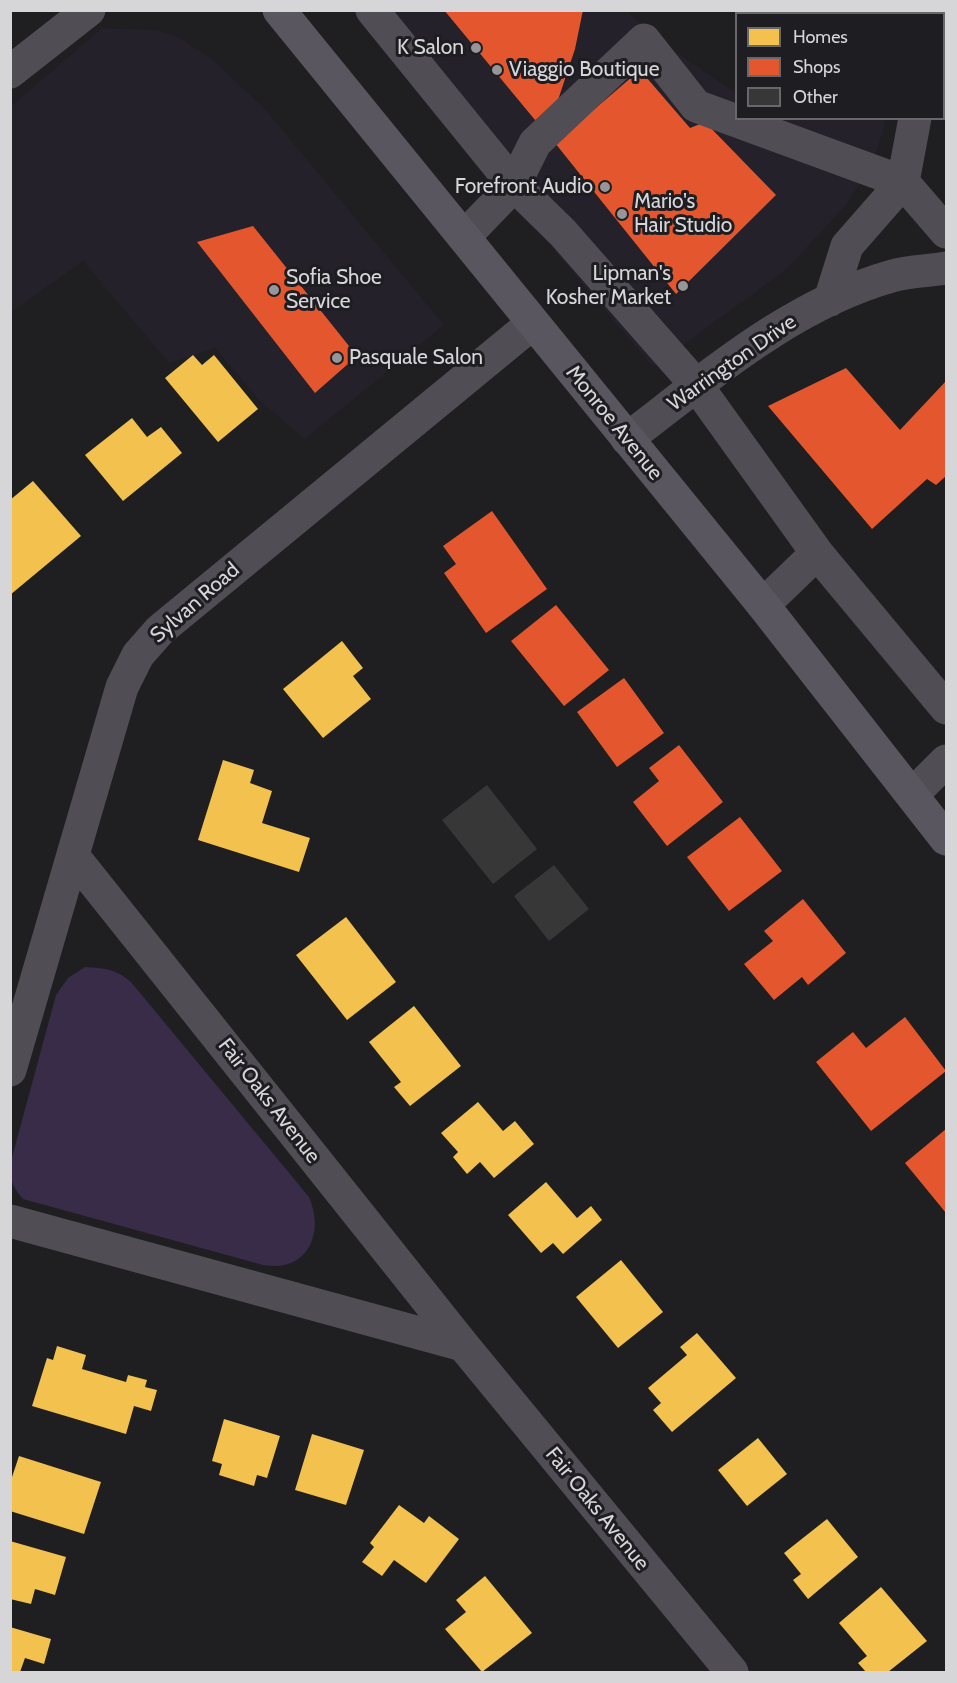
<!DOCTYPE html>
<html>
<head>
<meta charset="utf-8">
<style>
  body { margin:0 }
  #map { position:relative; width:957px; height:1683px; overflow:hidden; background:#1f1e20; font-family:Cabin,sans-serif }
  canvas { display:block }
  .frame { position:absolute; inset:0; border:12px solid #d6d5d8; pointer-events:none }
  .legend { position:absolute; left:735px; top:12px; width:210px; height:108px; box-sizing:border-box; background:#1e1d21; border:2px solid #68676a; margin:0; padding:8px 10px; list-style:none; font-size:18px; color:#d6d5d8 }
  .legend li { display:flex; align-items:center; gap:12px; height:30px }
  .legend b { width:30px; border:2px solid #68676a }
</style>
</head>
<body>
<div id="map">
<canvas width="957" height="1683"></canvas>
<div class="frame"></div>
<ul class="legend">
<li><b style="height:16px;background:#f2c14e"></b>Homes</li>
<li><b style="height:16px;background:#e4572e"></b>Shops</li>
<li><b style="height:16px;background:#383738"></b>Other</li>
</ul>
</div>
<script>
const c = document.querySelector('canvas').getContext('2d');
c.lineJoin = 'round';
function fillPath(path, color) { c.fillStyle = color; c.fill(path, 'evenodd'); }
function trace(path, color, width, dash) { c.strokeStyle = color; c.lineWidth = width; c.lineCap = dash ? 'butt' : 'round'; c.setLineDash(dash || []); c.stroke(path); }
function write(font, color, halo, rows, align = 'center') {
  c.font = font + ' Cabin,sans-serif'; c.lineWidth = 6; c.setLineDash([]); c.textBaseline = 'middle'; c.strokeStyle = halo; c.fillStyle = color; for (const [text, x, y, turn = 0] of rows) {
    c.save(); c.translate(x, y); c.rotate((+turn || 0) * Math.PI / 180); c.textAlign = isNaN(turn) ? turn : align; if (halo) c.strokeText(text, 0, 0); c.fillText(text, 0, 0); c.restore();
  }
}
const built = new Path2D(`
  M 352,11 L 626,11 L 670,48 L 736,93 L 736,118 L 885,119 L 883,132 L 873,161 L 846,205 L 787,269 L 653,367 Z
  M 102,28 L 157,30 L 176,36 L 212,59 L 265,109 L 444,325 L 305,439 L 258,399 L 215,348 L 169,363 L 83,261 L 11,312 L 11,106 Z`);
const green = new Path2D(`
  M 85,967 C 104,968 116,969 131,982 L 309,1197 C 325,1234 307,1273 263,1265 L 23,1199 C 11,1186 10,1178 11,1161 L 56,995 L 68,978 Z`);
const homes = new Path2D(`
  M 193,355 L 202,365 L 214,355 L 258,409 L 218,442 L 165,378 Z
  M 132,418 L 147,437 L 161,427 L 182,453 L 123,501 L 85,455 Z
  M 33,481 L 81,536 L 10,595 L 10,500 Z
  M 342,641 L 363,668 L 353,676 L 371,699 L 323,738 L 283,689 Z
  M 223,760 L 254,770 L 250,783 L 272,791 L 262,823 L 310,838 L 299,872 L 198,840 Z
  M 346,917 L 396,982 L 347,1020 L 296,955 Z
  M 414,1006 L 461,1066 L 410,1106 L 394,1087 L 401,1082 L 369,1042 Z
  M 478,1102 L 503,1131 L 515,1121 L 534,1144 L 494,1178 L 480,1162 L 467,1174 L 453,1157 L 458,1152 L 441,1133 Z
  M 546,1182 L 577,1218 L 591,1206 L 602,1220 L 563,1254 L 553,1243 L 541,1253 L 508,1215 Z
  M 621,1260 L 663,1312 L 618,1348 L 576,1297 Z
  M 697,1333 L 736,1378 L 672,1432 L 653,1410 L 661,1403 L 648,1388 L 687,1355 L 680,1347 Z
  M 57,1346 L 86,1355 L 82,1369 L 126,1382 L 128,1375 L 147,1380 L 145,1387 L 157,1390 L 151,1411 L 134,1406 L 126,1434 L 32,1406 L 47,1358 L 53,1360 Z
  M 224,1419 L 280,1436 L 267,1478 L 257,1475 L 254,1486 L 219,1475 L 222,1464 L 212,1461 Z
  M 312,1434 L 364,1450 L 346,1505 L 295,1490 Z
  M 758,1438 L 787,1474 L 747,1506 L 718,1470 Z
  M 19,1456 L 101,1482 L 84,1534 L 10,1511 L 10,1483 Z
  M 399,1505 L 424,1523 L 429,1516 L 459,1539 L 426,1583 L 394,1560 L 382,1576 L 362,1562 L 374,1547 L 370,1543 Z
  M 827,1519 L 858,1557 L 808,1599 L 793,1580 L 801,1574 L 784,1553 Z
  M 10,1541 L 66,1557 L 55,1595 L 35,1589 L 31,1604 L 10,1599 Z
  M 485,1576 L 532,1633 L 482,1672 L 445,1629 L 466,1612 L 456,1600 Z
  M 881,1587 L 927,1641 L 888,1672 L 866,1672 L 858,1663 L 867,1656 L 839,1623 Z
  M 10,1627 L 51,1639 L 44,1664 L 25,1658 L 20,1672 L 10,1672 Z`);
const shops = new Path2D(`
  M 444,10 L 583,10 L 575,49 L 555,109 L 535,120 Z
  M 640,70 L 690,128 L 705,122 L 776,195 L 676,294 L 555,143 Z
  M 253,226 L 357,356 L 315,393 L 197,242 Z
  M 846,368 L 900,430 L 946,381 L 946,476 L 936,485 L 927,479 L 872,529 L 768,406 Z
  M 492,511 L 547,589 L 486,633 L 444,573 L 456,564 L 443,546 Z
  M 556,605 L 609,670 L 564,706 L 511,641 Z
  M 624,678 L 664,733 L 617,767 L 577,712 Z
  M 679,745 L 723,802 L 667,846 L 633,802 L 659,781 L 649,768 Z
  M 740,817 L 782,871 L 729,911 L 687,857 Z
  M 803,899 L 846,953 L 808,985 L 802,977 L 774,1000 L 744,964 L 773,941 L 764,931 Z
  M 905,1017 L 946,1071 L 871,1131 L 816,1062 L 853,1032 L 866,1048 Z
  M 946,1129 L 946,1213 L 905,1163 Z`);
const building = new Path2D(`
  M 487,785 L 537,849 L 493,884 L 442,820 Z
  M 554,865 L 589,909 L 549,941 L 514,896 Z`);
const minor = new Path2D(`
  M 372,10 L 514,185 L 563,233 L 697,386 L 817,553 L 763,605
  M 943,14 L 944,10
  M 10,72 L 89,10
  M 465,236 L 514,185 L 535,143 L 644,40 L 696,106 L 903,182 L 946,232
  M 830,300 L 847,246 L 903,182 L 915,118
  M 627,439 C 710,376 790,305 892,276 C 909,271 929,271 946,268
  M 817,553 L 946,708
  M 912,795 L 946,761
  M 74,857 L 463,1345 L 732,1672
  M 10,1070 L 122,687 L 138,655 L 160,630 L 533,323
  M 10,1221 L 463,1345`);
const major = new Path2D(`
  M 279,10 L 763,605 L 946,839`);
const markers = [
  [476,48,6,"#969598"],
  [497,70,6,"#969598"],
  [605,187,6,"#969598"],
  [622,214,6,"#969598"],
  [683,286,6,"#969598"],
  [274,290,6,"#969598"],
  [337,358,6,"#969598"]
];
const poiNames = [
  ["K Salon",464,48,"right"],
  ["Viaggio Boutique",509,70],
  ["Forefront Audio",593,187,"right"],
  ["Mario's",634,202],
  ["Hair Studio",634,226],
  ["Lipman's",671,274,"right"],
  ["Kosher Market",671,298,"right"],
  ["Sofia Shoe",286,278],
  ["Service",286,302],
  ["Pasquale Salon",349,358]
];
const streetNames = [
  ["Warrington Drive",732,363,-35],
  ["Monroe Avenue",614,423,51],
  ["Sylvan Road",195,603,-41],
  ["Fair Oaks Avenue",269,1101,52],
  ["Fair Oaks Avenue",597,1509,51]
];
fillPath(built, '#24212a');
fillPath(green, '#382c48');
fillPath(homes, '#f2c14e');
fillPath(shops, '#e4572e');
fillPath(building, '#383738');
trace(minor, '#504d55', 33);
trace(major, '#5a565f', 33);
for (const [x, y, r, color] of markers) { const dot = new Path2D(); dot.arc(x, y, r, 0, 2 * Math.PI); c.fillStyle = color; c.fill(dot); trace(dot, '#1e1d21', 2); }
write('21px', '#d6d5d8', '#1e1d21', poiNames, 'left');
write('21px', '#d6d5d8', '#1e1d21', streetNames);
</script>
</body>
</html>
